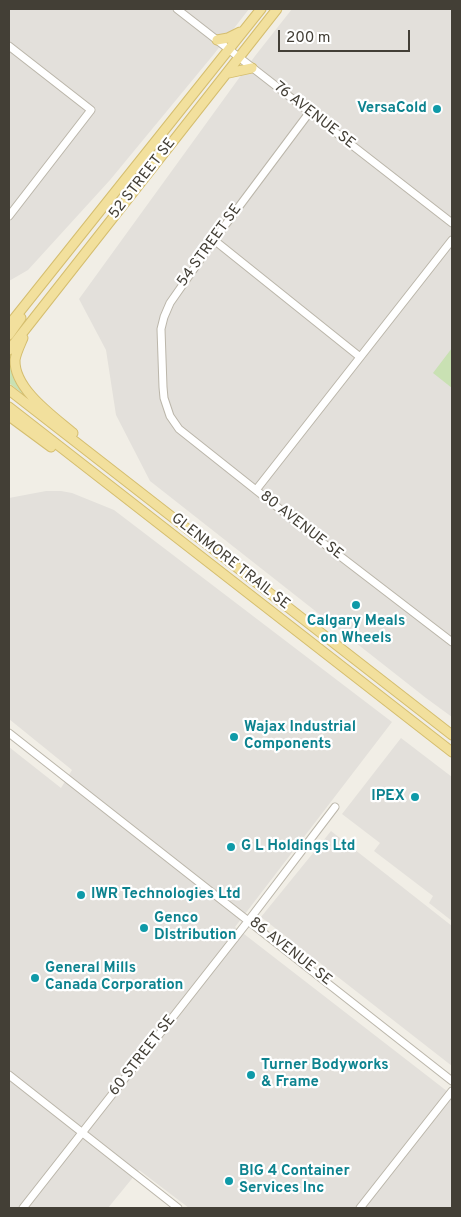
<!DOCTYPE html>
<html>
<head>
<meta charset="utf-8">
<style>
  body { margin:0 }
  #map { position:relative; width:461px; height:1217px; overflow:hidden; background:#f1eee6; font-family:Overpass,sans-serif }
  canvas { display:block }
  .frame { position:absolute; inset:0; border:10px solid #433f36; pointer-events:none }
  .scale { position:absolute; left:278px; top:30px; width:132px; height:22px; box-sizing:border-box; border:2px solid #433f36; border-top:0; padding-left:6px; font-size:15px; line-height:18px; white-space:nowrap; color:#433f36; -webkit-text-stroke:4px #fff; paint-order:stroke }
</style>
</head>
<body>
<div id="map">
<canvas width="461" height="1217"></canvas>
<div class="frame"></div>
<div class="scale">200 m</div>
</div>
<script>
const c = document.querySelector('canvas').getContext('2d');
c.lineJoin = 'round';
function fillPath(path, color) { c.fillStyle = color; c.fill(path, 'evenodd'); }
function trace(path, color, width, dash) { c.strokeStyle = color; c.lineWidth = width; c.lineCap = dash ? 'butt' : 'round'; c.setLineDash(dash || []); c.stroke(path); }
function write(font, color, halo, rows, align = 'center') {
  c.font = font + ' Overpass,sans-serif'; c.lineWidth = 4.5; c.setLineDash([]); c.textBaseline = 'middle'; c.strokeStyle = halo; c.fillStyle = color; for (const [text, x, y, turn = 0] of rows) {
    c.save(); c.translate(x, y); c.rotate((+turn || 0) * Math.PI / 180); c.textAlign = isNaN(turn) ? turn : align; if (halo) c.strokeText(text, 0, 0); c.fillText(text, 0, 0); c.restore();
  }
}
const industrial = new Path2D(`
  M 9,9 L 249,9 L 214,54 L 110,180 L 28,270 L 9,281 Z
  M 292,9 L 452,9 L 452,717 L 426,698 L 150,481 L 116,415 L 106,350 L 79,299 L 255,56 Z
  M 46,491 L 61,491 L 72,493 L 114,510 L 392,722 L 235,927 L 452,1095 L 452,1208 L 189,1208 L 139,1170 L 108,1208 L 9,1208 L 9,747 L 61,788 L 72,770 L 9,719 L 9,498 Z
  M 401,738 L 452,777 L 452,921 L 429,903 L 433,896 L 374,851 L 380,843 L 342,814 Z
  M 331,831 L 452,926 L 452,1066 L 261,917 Z`);
const green = new Path2D(`
  M 452,348 L 452,388 L 433,373 Z
  M 11,354 L 13,355 L 28,398 L 9,383 L 9,357 Z`);
const minor = new Path2D(`
  M 177,9 L 452,223
  M 9,46 L 91,110 L 9,216
  M 309,113 L 214,240 L 170,303 L 164,317 L 161,329 L 163,387 L 164,398 L 170,416 L 179,429 L 310,533 L 452,642
  M 214,240 L 360,357
  M 256,490 L 452,240
  M 9,733 L 452,1081
  M 9,1075 L 178,1208
  M 23,1208 L 249,920 L 335,807
  M 360,1208 L 452,1091`);
const major = new Path2D(`
  M 217,40 L 228,38 L 240,32
  M 229,73 L 252,68
  M 9,325 L 261,9
  M 9,335 L 21,318
  M 23,338 C 20,345 16,353 15,360 C 14,389 53,416 73,433
  M 9,350 L 277,9
  M 9,390 L 452,735
  M 9,407 L 452,752
  M 9,416 L 51,447`);
const markers = [
  [437,109,5,"#0f9aa8"],
  [356,605,5,"#0f9aa8"],
  [234,737,5,"#0f9aa8"],
  [415,797,5,"#0f9aa8"],
  [231,847,5,"#0f9aa8"],
  [81,895,5,"#0f9aa8"],
  [144,928,5,"#0f9aa8"],
  [35,978,5,"#0f9aa8"],
  [251,1075,5,"#0f9aa8"],
  [229,1181,5,"#0f9aa8"]
];
const cultureNames = [
  ["VersaCold",427,109,"right"],
  ["Calgary Meals",356,622,"center"],
  ["on Wheels",356,639,"center"],
  ["Wajax Industrial",244,728],
  ["Components",244,745],
  ["IPEX",405,797,"right"],
  ["G L Holdings Ltd",241,847],
  ["IWR Technologies Ltd",91,895],
  ["Genco",154,919],
  ["DIstribution",154,936],
  ["General Mills",45,969],
  ["Canada Corporation",45,986],
  ["Turner Bodyworks",261,1066],
  ["& Frame",261,1083],
  ["BIG 4 Container",239,1172],
  ["Services Inc",239,1189]
];
const streetNames = [
  ["76 AVENUE SE",314,116,38],
  ["52 STREET SE",143,179,-52],
  ["54 STREET SE",210,246,-54],
  ["80 AVENUE SE",301,526,38],
  ["GLENMORE TRAIL SE",230,562,38],
  ["86 AVENUE SE",290,952,38],
  ["60 STREET SE",143,1056,-52]
];
fillPath(industrial, '#e3e0db');
fillPath(green, '#c9e1b3');
trace(minor, '#bbb6aa', 9);
trace(major, '#d5be6f', 11);
trace(minor, '#fff', 7);
trace(major, '#f2e09d', 9);
for (const [x, y, r, color] of markers) { const dot = new Path2D(); dot.arc(x, y, r, 0, 2 * Math.PI); c.fillStyle = color; c.fill(dot); trace(dot, '#fff', 2); }
write('bold 15px', '#0d838f', '#fff', cultureNames, 'left');
write('15px', '#433f36', '#fff', streetNames);
</script>
</body>
</html>
